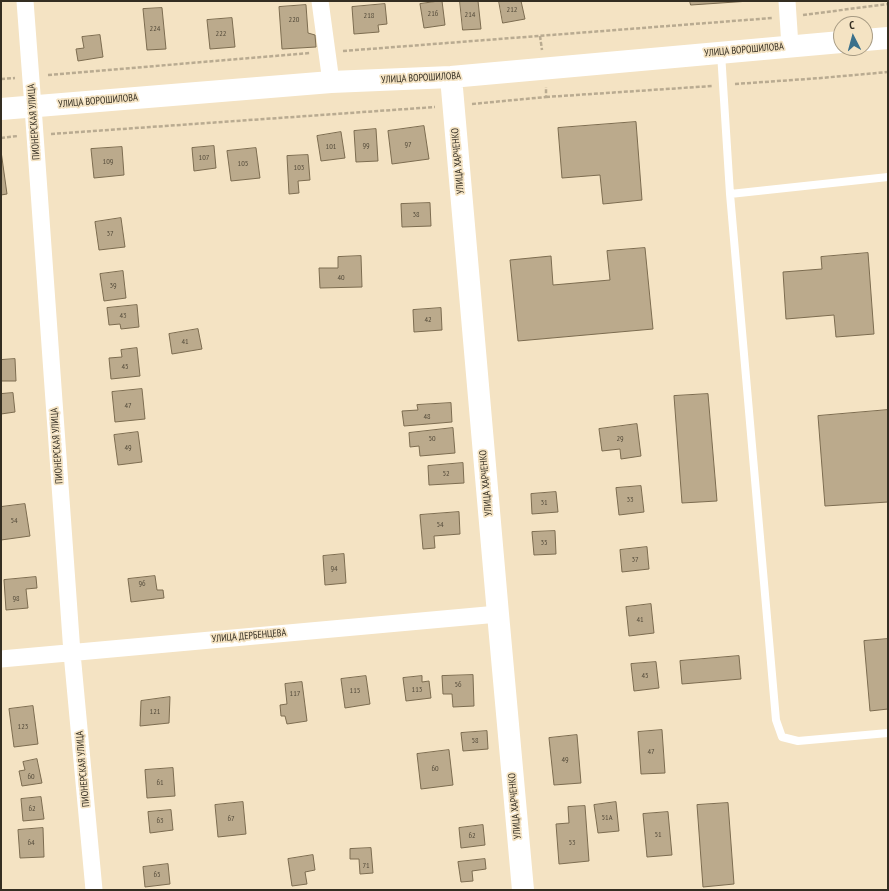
<!DOCTYPE html>
<html>
<head>
<meta charset="utf-8">
<style>
  body { margin:0 }
  #map { position:relative; width:889px; height:891px; overflow:hidden; background:#f4e3c3; font-family:"PT Sans Narrow",sans-serif }
  canvas { display:block }
  .frame { position:absolute; inset:0; border:2px solid #342e22; pointer-events:none }
  .north { position:absolute; left:833px; top:16px; width:40px; height:40px; box-sizing:border-box; background:#f4e3c3; border:1px solid #a79b83; border-radius:50%; rotate:354deg; font-size:11px; font-weight:700; line-height:16px; text-align:center; color:#342e22 }
  .north::after { content:''; display:block; margin:auto; width:14px; height:18px; background:#3a708b; clip-path:polygon(50% 0,100% 100%,50% 72%,0 100%) }
</style>
</head>
<body>
<div id="map">
<canvas width="889" height="891"></canvas>
<div class="frame"></div>
<div class="north">С</div>
</div>
<script>
const c = document.querySelector('canvas').getContext('2d');
c.lineJoin = 'round';
function fillPath(path, color) { c.fillStyle = color; c.fill(path, 'evenodd'); }
function trace(path, color, width, dash) { c.strokeStyle = color; c.lineWidth = width; c.lineCap = dash ? 'butt' : 'round'; c.setLineDash(dash || []); c.stroke(path); }
function write(font, color, halo, rows, align = 'center') {
  c.font = font + ' "PT Sans Narrow",sans-serif'; c.lineWidth = 3.5; c.setLineDash([]); c.textBaseline = 'middle'; c.strokeStyle = halo; c.fillStyle = color; for (const [text, x, y, turn = 0] of rows) {
    c.save(); c.translate(x, y); c.rotate((+turn || 0) * Math.PI / 180); c.textAlign = isNaN(turn) ? turn : align; if (halo) c.strokeText(text, 0, 0); c.fillText(text, 0, 0); c.restore();
  }
}
const building = new Path2D(`
  M 439,1 L 442,1 L 445,25 L 424,28 L 420,4 Z
  M 460,1 L 478,1 L 481,29 L 463,30 Z
  M 499,1 L 521,1 L 525,19 L 503,23 Z
  M 690,1 L 750,1 L 691,5 Z
  M 385,4 L 387,24 L 378,25 L 379,32 L 354,34 L 352,7 Z
  M 306,5 L 308,33 L 315,35 L 316,47 L 282,49 L 279,7 Z
  M 162,8 L 166,49 L 147,50 L 143,9 Z
  M 232,18 L 235,47 L 210,49 L 207,20 Z
  M 100,35 L 103,57 L 78,61 L 76,49 L 84,48 L 82,37 Z
  M 636,122 L 642,200 L 603,204 L 600,175 L 562,178 L 558,128 Z
  M 424,126 L 429,159 L 392,164 L 388,131 Z
  M 376,129 L 378,161 L 356,162 L 354,131 Z
  M 341,132 L 345,158 L 321,161 L 317,136 Z
  M 214,146 L 216,168 L 194,171 L 192,148 Z
  M 122,147 L 124,175 L 94,178 L 91,149 Z
  M 256,148 L 260,178 L 231,181 L 227,151 Z
  M 1,151 L 7,194 L 1,195 Z
  M 308,155 L 310,180 L 298,181 L 299,193 L 289,194 L 287,156 Z
  M 430,203 L 431,226 L 402,227 L 401,204 Z
  M 121,218 L 125,247 L 99,250 L 95,222 Z
  M 645,248 L 653,329 L 518,341 L 510,260 L 551,256 L 553,285 L 610,280 L 607,251 Z
  M 868,253 L 874,334 L 836,337 L 834,315 L 786,319 L 783,272 L 822,269 L 821,257 Z
  M 361,256 L 362,287 L 320,288 L 319,268 L 338,268 L 338,257 Z
  M 123,271 L 126,298 L 104,301 L 100,274 Z
  M 137,305 L 139,327 L 121,329 L 120,324 L 109,325 L 107,308 Z
  M 441,308 L 442,330 L 414,332 L 413,310 Z
  M 198,329 L 202,349 L 172,354 L 169,334 Z
  M 137,348 L 140,376 L 111,379 L 109,358 L 122,357 L 121,350 Z
  M 15,359 L 16,381 L 1,381 L 1,360 Z
  M 142,389 L 145,419 L 115,422 L 112,392 Z
  M 13,393 L 15,412 L 1,414 L 1,394 Z
  M 708,394 L 717,501 L 682,503 L 674,396 Z
  M 451,403 L 452,422 L 404,426 L 402,411 L 418,410 L 417,405 Z
  M 888,410 L 888,502 L 825,506 L 818,416 Z
  M 637,424 L 641,456 L 621,459 L 620,449 L 602,451 L 599,429 Z
  M 453,428 L 455,453 L 420,456 L 419,446 L 410,447 L 409,433 Z
  M 138,432 L 142,462 L 118,465 L 114,435 Z
  M 463,463 L 464,483 L 429,485 L 428,466 Z
  M 641,486 L 644,512 L 619,515 L 616,488 Z
  M 556,492 L 558,512 L 532,514 L 531,494 Z
  M 25,504 L 30,536 L 1,540 L 1,507 Z
  M 459,512 L 460,534 L 434,536 L 435,548 L 423,549 L 420,515 Z
  M 555,531 L 556,554 L 534,555 L 532,532 Z
  M 647,547 L 649,569 L 622,572 L 620,550 Z
  M 344,554 L 346,583 L 325,585 L 323,556 Z
  M 155,576 L 157,590 L 163,590 L 164,598 L 131,602 L 128,579 Z
  M 36,577 L 37,588 L 26,589 L 28,608 L 6,610 L 4,580 Z
  M 651,604 L 654,633 L 629,636 L 626,607 Z
  M 888,639 L 888,709 L 870,711 L 864,641 Z
  M 739,656 L 741,679 L 682,684 L 680,661 Z
  M 656,662 L 659,688 L 634,691 L 631,664 Z
  M 473,675 L 474,706 L 453,707 L 452,694 L 443,694 L 442,676 Z
  M 366,676 L 370,704 L 345,708 L 341,679 Z
  M 422,676 L 422,682 L 429,681 L 431,698 L 406,701 L 403,678 Z
  M 302,682 L 307,721 L 287,724 L 285,716 L 281,716 L 280,705 L 287,704 L 285,684 Z
  M 170,697 L 169,723 L 140,726 L 141,701 Z
  M 33,706 L 38,744 L 14,747 L 9,709 Z
  M 662,730 L 665,773 L 641,774 L 638,732 Z
  M 487,731 L 488,749 L 463,751 L 461,733 Z
  M 577,735 L 581,783 L 554,785 L 549,738 Z
  M 449,750 L 453,785 L 421,789 L 417,754 Z
  M 37,759 L 42,783 L 22,786 L 19,771 L 25,770 L 23,762 Z
  M 173,768 L 175,796 L 147,798 L 145,770 Z
  M 41,797 L 44,819 L 23,821 L 21,799 Z
  M 243,802 L 246,834 L 218,837 L 215,805 Z
  M 616,802 L 619,831 L 598,833 L 594,805 Z
  M 728,803 L 734,884 L 703,887 L 697,805 Z
  M 585,806 L 589,861 L 559,864 L 556,824 L 569,823 L 568,807 Z
  M 171,810 L 173,830 L 150,833 L 148,812 Z
  M 668,812 L 672,855 L 647,857 L 643,814 Z
  M 483,825 L 485,845 L 461,848 L 459,828 Z
  M 43,828 L 44,857 L 20,858 L 18,830 Z
  M 371,848 L 373,873 L 360,874 L 359,859 L 350,859 L 350,849 Z
  M 313,855 L 315,870 L 305,872 L 307,884 L 292,886 L 288,859 Z
  M 485,859 L 486,869 L 472,871 L 473,881 L 461,882 L 458,862 Z
  M 168,864 L 170,884 L 145,887 L 143,867 Z`);
const path = new Path2D(`
  M 803,15 L 888,4
  M 540,36 L 542,50
  M 343,51 L 772,18
  M 48,75 L 310,53
  M 1,79 L 15,78
  M 735,84 L 821,78 L 888,72
  M 546,97 L 712,86
  M 472,104 L 546,97 L 546,87
  M 51,134 L 435,107
  M 1,138 L 18,136`);
const lane = new Path2D(`
  M 721,53 L 730,194 L 776,720 L 782,737 L 798,741 L 888,733
  M 730,194 L 888,177`);
const street = new Path2D(`
  M 25,1 L 33,107 L 72,653 L 94,890
  M 320,1 L 331,82
  M 787,1 L 790,46
  M 1,659 L 498,614`);
const secondary = new Path2D(`
  M 865,40 L 888,38
  M 451,77 L 498,614 L 523,890
  M 1,109 L 331,82 L 451,77 L 841,42`);
const numberNames = [
  ["212",512,10],
  ["216",433,14],
  ["214",470,15],
  ["218",369,16],
  ["220",294,20],
  ["224",155,29],
  ["222",221,34],
  ["97",408,145],
  ["99",366,146],
  ["101",331,147],
  ["107",204,158],
  ["109",108,162],
  ["105",243,164],
  ["103",299,168],
  ["38",416,215],
  ["37",110,234],
  ["40",341,278],
  ["39",113,286],
  ["43",123,316],
  ["42",428,320],
  ["41",185,342],
  ["45",125,367],
  ["47",128,406],
  ["48",427,417],
  ["50",432,439],
  ["29",620,439],
  ["49",128,448],
  ["52",446,474],
  ["33",630,500],
  ["31",544,503],
  ["54",14,521],
  ["54",440,525],
  ["35",544,543],
  ["37",635,560],
  ["94",334,569],
  ["96",142,584],
  ["98",16,599],
  ["41",640,620],
  ["45",645,676],
  ["56",458,685],
  ["113",417,690],
  ["115",355,691],
  ["117",295,694],
  ["121",155,712],
  ["123",23,727],
  ["58",475,741],
  ["47",651,752],
  ["49",565,760],
  ["60",435,769],
  ["60",31,777],
  ["61",160,783],
  ["62",32,809],
  ["51А",607,818],
  ["67",231,819],
  ["63",160,821],
  ["51",658,835],
  ["62",472,836],
  ["64",31,843],
  ["53",572,843],
  ["71",366,866],
  ["65",157,875]
];
const streetNames = [
  ["УЛИЦА ВОРОШИЛОВА",744,50,-5],
  ["УЛИЦА ВОРОШИЛОВА",421,78,-3],
  ["УЛИЦА ВОРОШИЛОВА",98,101,-5],
  ["ПИОНЕРСКАЯ УЛИЦА",34,122,-94],
  ["УЛИЦА ХАРЧЕНКО",458,161,-95],
  ["ПИОНЕРСКАЯ УЛИЦА",57,446,-94],
  ["УЛИЦА ХАРЧЕНКО",486,483,-95],
  ["УЛИЦА ДЕРБЕНЦЕВА",249,636,-5],
  ["ПИОНЕРСКАЯ УЛИЦА",83,769,-95],
  ["УЛИЦА ХАРЧЕНКО",515,806,-95]
];
fillPath(building, '#bbaa8c');
trace(building, '#7c6c50', 1);
trace(path, '#b9ab91', 2.5, [4, 2]);
trace(lane, '#fff', 8);
trace(street, '#fff', 17);
trace(secondary, '#fff', 22);
write('8px', '#564d3c', null, numberNames);
write('10px', '#342e22', '#f4e3c3', streetNames);
</script>
</body>
</html>
